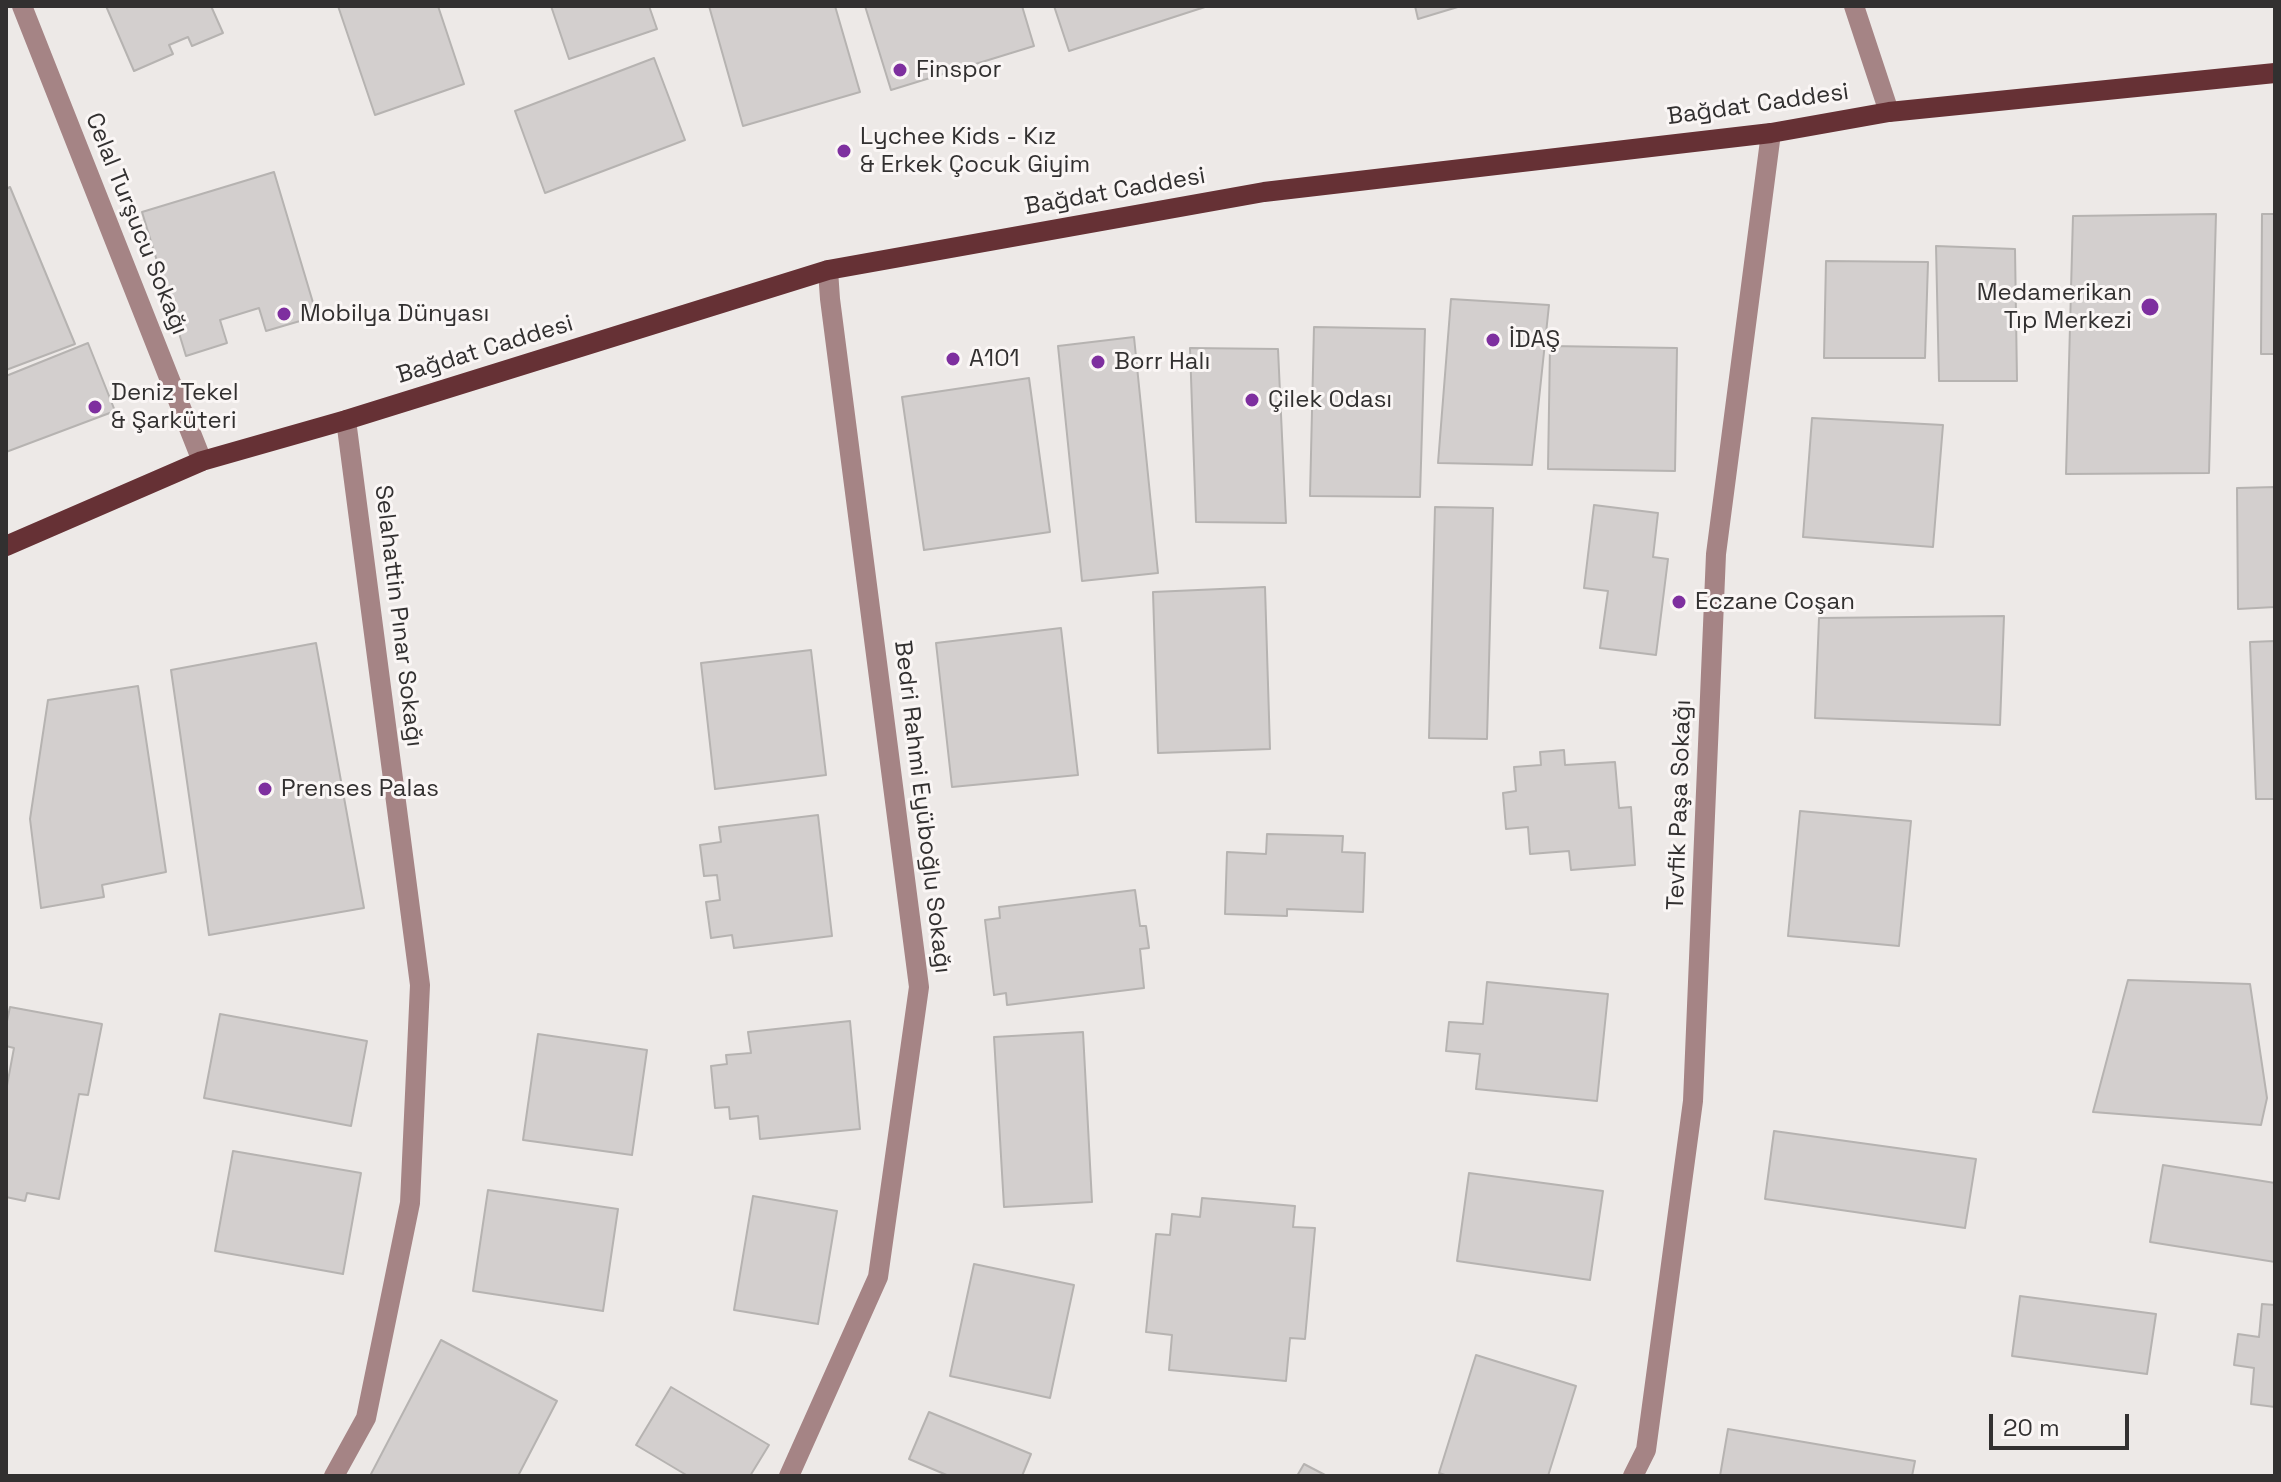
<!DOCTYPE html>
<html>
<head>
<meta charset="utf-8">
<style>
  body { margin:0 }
  #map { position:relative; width:2281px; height:1482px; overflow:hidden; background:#ede9e7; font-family:"Space Grotesk",sans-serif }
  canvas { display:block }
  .frame { position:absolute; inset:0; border:8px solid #323030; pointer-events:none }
  .scale { position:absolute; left:1989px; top:1414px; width:140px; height:36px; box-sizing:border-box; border:4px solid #323030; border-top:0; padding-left:10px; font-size:24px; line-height:28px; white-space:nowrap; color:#323030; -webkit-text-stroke:6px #faf6f5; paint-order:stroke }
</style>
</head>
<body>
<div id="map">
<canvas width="2281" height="1482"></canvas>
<div class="frame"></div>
<div class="scale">20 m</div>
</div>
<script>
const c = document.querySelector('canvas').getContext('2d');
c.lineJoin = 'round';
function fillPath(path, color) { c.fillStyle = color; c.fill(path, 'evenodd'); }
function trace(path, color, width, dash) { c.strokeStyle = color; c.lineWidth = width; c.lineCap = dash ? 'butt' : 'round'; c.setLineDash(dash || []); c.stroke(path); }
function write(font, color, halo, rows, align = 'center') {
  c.font = font + ' "Space Grotesk",sans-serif'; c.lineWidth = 6; c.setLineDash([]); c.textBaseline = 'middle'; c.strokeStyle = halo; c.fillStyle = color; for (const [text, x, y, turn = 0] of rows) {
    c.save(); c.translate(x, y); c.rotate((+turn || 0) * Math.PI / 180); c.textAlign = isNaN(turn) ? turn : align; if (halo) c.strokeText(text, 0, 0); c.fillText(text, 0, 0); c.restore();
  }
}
const building = new Path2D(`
  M 106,6 L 211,6 L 223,33 L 192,46 L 188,37 L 169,45 L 173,54 L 134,71 Z
  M 338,6 L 438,6 L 464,84 L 375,115 Z
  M 551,6 L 649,6 L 657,29 L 569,59 Z
  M 709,6 L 835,6 L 860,92 L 743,126 Z
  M 865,6 L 1022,6 L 1034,46 L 891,90 Z
  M 1054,6 L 1208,6 L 1069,51 Z
  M 1415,6 L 1461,6 L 1418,19 Z
  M 654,58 L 685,140 L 545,193 L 515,111 Z
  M 274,172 L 317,316 L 266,331 L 259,308 L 220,320 L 227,343 L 186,356 L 142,212 Z
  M 10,187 L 75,344 L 6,370 L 6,189 Z
  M 2216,214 L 2209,473 L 2066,474 L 2073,216 Z
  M 2262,214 L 2275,214 L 2275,354 L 2261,354 Z
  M 1936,246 L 2015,249 L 2017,381 L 1939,381 Z
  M 1826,261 L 1928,262 L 1925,358 L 1824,358 Z
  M 1451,299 L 1549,305 L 1532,465 L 1438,463 Z
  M 1314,327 L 1425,329 L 1420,497 L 1310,496 Z
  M 1134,337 L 1158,573 L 1082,581 L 1058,346 Z
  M 88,343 L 115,411 L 6,452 L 6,376 Z
  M 1550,346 L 1677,348 L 1675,471 L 1548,469 Z
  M 1190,348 L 1278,349 L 1286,523 L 1196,522 Z
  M 1029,378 L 1050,532 L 924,550 L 902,397 Z
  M 1812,418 L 1943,425 L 1933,547 L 1803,537 Z
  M 2275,487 L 2275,607 L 2238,609 L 2237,488 Z
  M 1594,505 L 1658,513 L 1653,557 L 1668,559 L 1656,655 L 1600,648 L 1608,591 L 1584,588 Z
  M 1435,507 L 1493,508 L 1487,739 L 1429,738 Z
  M 1265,587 L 1270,749 L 1158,753 L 1153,592 Z
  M 2004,616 L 2000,725 L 1815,718 L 1819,618 Z
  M 1061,628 L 1078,775 L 952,787 L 936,643 Z
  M 2275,641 L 2275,799 L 2256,799 L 2250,642 Z
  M 316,643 L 364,908 L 209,935 L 171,670 Z
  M 811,650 L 826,775 L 715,789 L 701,663 Z
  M 138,686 L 166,872 L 102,885 L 104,897 L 41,908 L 30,819 L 48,700 Z
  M 1564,750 L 1565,765 L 1615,762 L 1619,808 L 1631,807 L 1635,865 L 1571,870 L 1569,851 L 1530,854 L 1528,827 L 1506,829 L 1503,793 L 1516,791 L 1514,767 L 1541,765 L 1540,752 Z
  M 1800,811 L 1911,821 L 1899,946 L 1788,936 Z
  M 818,815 L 832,936 L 734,948 L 732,935 L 711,938 L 706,902 L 720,900 L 717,875 L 704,876 L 700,845 L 721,842 L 719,827 Z
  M 1267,834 L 1343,836 L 1342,852 L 1365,853 L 1363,912 L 1287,909 L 1287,916 L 1225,914 L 1227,852 L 1266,854 Z
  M 1135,890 L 1140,926 L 1146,926 L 1149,948 L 1140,949 L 1144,988 L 1007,1005 L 1006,993 L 994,995 L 985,920 L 1000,918 L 999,907 Z
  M 2128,980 L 2250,984 L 2267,1098 L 2261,1125 L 2093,1112 Z
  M 1487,982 L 1608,994 L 1597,1101 L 1476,1089 L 1480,1054 L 1446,1051 L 1449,1022 L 1483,1024 Z
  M 10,1007 L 102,1024 L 88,1095 L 79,1094 L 59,1199 L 27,1193 L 25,1201 L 6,1197 L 6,1091 L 14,1048 L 6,1046 L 6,1026 Z
  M 220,1014 L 367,1041 L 351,1126 L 204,1098 Z
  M 850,1021 L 860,1129 L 760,1139 L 758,1116 L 730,1119 L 729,1107 L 715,1108 L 711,1066 L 727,1064 L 726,1055 L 751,1053 L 748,1032 Z
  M 1083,1032 L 1092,1202 L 1004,1207 L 994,1037 Z
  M 538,1034 L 647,1050 L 632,1155 L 523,1140 Z
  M 1774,1131 L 1976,1159 L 1965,1228 L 1765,1199 Z
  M 233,1151 L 361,1173 L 343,1274 L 215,1251 Z
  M 2163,1165 L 2275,1183 L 2275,1262 L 2150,1242 Z
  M 1469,1173 L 1603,1191 L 1590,1280 L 1457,1261 Z
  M 488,1190 L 618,1209 L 603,1311 L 473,1291 Z
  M 753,1196 L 837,1211 L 818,1324 L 734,1310 Z
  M 1202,1198 L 1295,1206 L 1293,1227 L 1315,1228 L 1305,1339 L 1290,1338 L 1286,1381 L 1169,1370 L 1172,1335 L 1146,1332 L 1156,1234 L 1170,1235 L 1172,1214 L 1200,1217 Z
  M 974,1264 L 1074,1285 L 1050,1398 L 950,1376 Z
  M 2020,1296 L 2156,1314 L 2147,1374 L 2012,1356 Z
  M 2262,1304 L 2275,1305 L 2275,1407 L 2251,1404 L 2254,1368 L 2234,1365 L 2238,1334 L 2259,1337 Z
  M 441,1340 L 557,1401 L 518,1476 L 370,1476 Z
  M 1476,1355 L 1576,1386 L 1548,1476 L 1448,1476 L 1439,1473 Z
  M 671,1387 L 769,1445 L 750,1476 L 688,1476 L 636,1445 Z
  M 929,1412 L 1031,1454 L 1022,1476 L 949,1476 L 909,1459 Z
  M 1728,1429 L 1915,1461 L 1912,1476 L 1720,1476 Z
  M 1304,1464 L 1327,1476 L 1297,1476 Z`);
const minor = new Path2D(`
  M 22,6 L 202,461
  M 1854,6 L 1889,112
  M 334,1476 L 366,1418 L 410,1203 L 420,985 L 346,420
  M 789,1476 L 878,1277 L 919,987 L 830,299 L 828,270
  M 1633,1476 L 1646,1450 L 1693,1101 L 1716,554 L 1771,133`);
const major = new Path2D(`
  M 6,546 L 202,461 L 346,420 L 828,270 L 1264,192 L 1771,133 L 1889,112 L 2275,73`);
const markers = [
  [900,70,8,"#7e2f9f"],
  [844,151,8,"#7e2f9f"],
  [2150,307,10,"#7e2f9f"],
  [284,314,8,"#7e2f9f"],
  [1493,340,8,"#7e2f9f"],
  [953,359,8,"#7e2f9f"],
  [1098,362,8,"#7e2f9f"],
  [1252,400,8,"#7e2f9f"],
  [95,407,8,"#7e2f9f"],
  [1679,602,8,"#7e2f9f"],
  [265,789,8,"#7e2f9f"]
];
const poiNames = [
  ["Finspor",916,70],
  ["Lychee Kids - Kız",860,137],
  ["& Erkek Çocuk Giyim",860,165],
  ["Medamerikan",2132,293,"right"],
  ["Tıp Merkezi",2132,321,"right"],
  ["Mobilya Dünyası",300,314],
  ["İDAŞ",1509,340],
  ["A101",969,359],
  ["Borr Halı",1114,362],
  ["Deniz Tekel",111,393],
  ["& Şarküteri",111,421],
  ["Çilek Odası",1268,400],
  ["Eczane Coşan",1695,602],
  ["Prenses Palas",281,789]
];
const streetNames = [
  ["Bağdat Caddesi",1758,105,-8],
  ["Bağdat Caddesi",1115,192,-10],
  ["Celal Turşucu Sokağı",136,224,68],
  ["Bağdat Caddesi",485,350,-17],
  ["Selahattin Pınar Sokağı",398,616,83],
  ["Tevfik Paşa Sokağı",1680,805,-88],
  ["Bedri Rahmi Eyüboğlu Sokağı",922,807,83]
];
fillPath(building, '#d3cfce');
trace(building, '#b6b3b1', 2);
trace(minor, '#a58485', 20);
trace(major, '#663135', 20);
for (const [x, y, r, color] of markers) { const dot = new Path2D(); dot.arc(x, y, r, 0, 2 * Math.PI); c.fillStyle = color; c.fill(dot); trace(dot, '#faf6f5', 3); }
write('24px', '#323030', '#faf6f5', poiNames, 'left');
write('24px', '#323030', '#faf6f5', streetNames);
</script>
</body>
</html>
